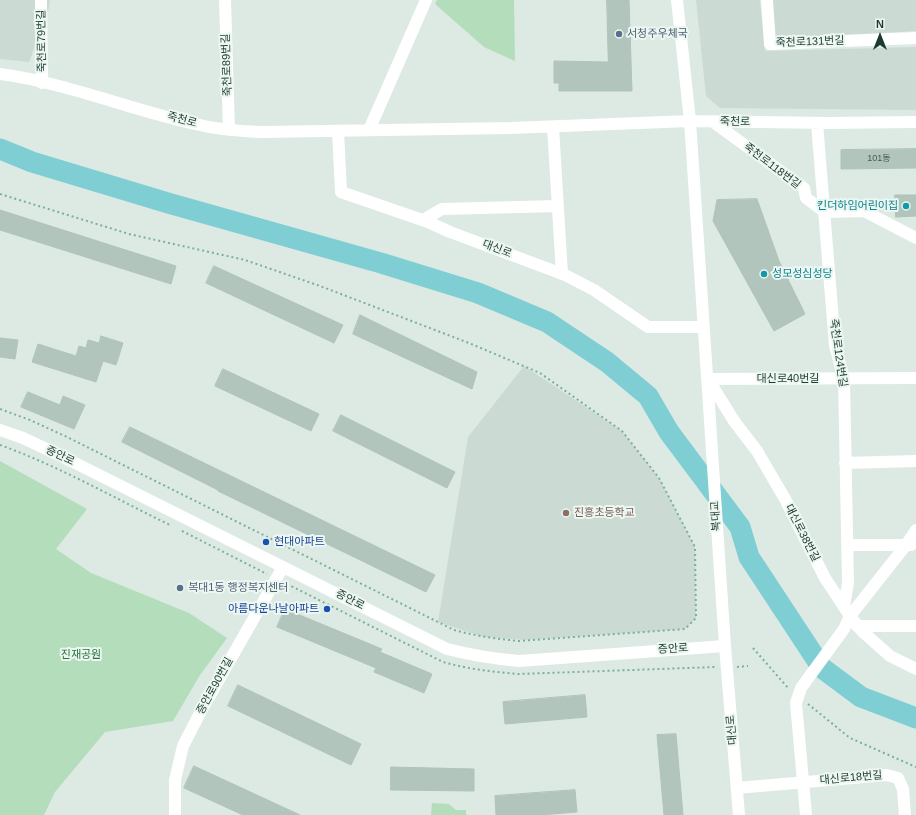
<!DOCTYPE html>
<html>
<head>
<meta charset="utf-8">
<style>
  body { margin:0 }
  #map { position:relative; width:916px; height:815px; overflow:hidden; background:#dceae3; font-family:Helvetica,sans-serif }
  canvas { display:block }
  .north { position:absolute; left:860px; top:16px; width:40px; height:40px; -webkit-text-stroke:3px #edf7f1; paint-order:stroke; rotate:0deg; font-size:11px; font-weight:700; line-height:16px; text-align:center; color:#1d3a30 }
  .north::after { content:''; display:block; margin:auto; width:14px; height:18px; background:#1d3a30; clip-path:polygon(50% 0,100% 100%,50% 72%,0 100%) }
</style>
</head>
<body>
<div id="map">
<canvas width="916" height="815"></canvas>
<div class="north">N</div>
</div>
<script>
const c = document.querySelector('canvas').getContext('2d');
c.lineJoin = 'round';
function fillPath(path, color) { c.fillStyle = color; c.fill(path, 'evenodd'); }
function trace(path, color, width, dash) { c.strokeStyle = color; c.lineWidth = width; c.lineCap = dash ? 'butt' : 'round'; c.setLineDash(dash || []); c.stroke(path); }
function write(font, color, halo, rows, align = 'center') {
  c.font = font + ' Helvetica,"Noto Sans KR",sans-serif'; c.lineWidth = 4; c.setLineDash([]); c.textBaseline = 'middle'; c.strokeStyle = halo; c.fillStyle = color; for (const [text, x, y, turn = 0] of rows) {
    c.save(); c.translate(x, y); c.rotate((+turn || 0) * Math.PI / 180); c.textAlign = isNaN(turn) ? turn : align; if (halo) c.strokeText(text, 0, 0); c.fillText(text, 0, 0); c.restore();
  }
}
const built = new Path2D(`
  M 0,0 L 50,0 L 49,8 L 29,62 L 0,59 Z
  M 696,0 L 760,0 L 765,51 L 916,47 L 916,110 L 720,108 L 706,96 Z
  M 767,0 L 916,0 L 916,31 L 771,39 Z
  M 524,366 L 622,431 L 659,478 L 695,547 L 696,618 L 685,629 L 525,640 L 484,637 L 438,622 L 468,437 Z`);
const green = new Path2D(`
  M 437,0 L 514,0 L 515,61 L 484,47 L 435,4 Z
  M 0,461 L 87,509 L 56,549 L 91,573 L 189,613 L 227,638 L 200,675 L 173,721 L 105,732 L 55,792 L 44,815 L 0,815 Z
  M 432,803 L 449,804 L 456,810 L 466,810 L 466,815 L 431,815 Z`);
const river = new Path2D(`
  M 0,149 L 32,162 L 168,203 L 381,263 L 478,293 L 547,322 L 607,362 L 648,396 L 669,432 L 740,527 L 749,557 L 822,668 L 861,697 L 916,718`);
const building = new Path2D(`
  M 607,0 L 629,0 L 632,91 L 559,91 L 559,83 L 554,83 L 554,61 L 608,62 Z
  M 916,149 L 916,168 L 841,169 L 841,150 Z
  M 895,195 L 916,195 L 916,216 L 896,217 Z
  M 757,199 L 779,261 L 805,314 L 774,331 L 713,221 L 717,200 Z
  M 0,210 L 176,266 L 171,284 L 0,230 Z
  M 214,266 L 343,325 L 334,343 L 206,283 Z
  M 360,315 L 477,372 L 472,389 L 353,334 Z
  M 101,336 L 123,343 L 116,365 L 103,361 L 96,382 L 32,362 L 38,344 L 76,356 L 79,346 L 86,348 L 88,340 L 99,343 Z
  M 0,338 L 18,340 L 15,359 L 0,357 Z
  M 223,369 L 319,414 L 311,431 L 215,386 Z
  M 28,392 L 60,405 L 63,396 L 85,405 L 74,429 L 21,407 Z
  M 341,415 L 455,472 L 447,488 L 333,431 Z
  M 130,427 L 435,575 L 426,592 L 218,491 L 218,490 L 122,442 Z
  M 285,609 L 382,649 L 380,652 L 432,674 L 424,693 L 374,672 L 376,668 L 277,627 Z
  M 238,685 L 361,744 L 351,765 L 228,706 Z
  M 585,695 L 587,717 L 505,724 L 503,702 Z
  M 676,734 L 683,815 L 664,815 L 657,735 Z
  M 194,766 L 300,815 L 243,815 L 184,788 Z
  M 391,767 L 474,769 L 474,791 L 391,790 Z
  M 575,790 L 577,812 L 540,815 L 496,815 L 495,796 Z`);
const path = new Path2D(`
  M 0,194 L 129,234 L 245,260 L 320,286 L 469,343 L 540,373 L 622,431 L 659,478 L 695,547 L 696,618 L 685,629 L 519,641 C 497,639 476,636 454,630 L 67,437 L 30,420 L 0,409
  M 0,445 C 59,466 114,498 170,525
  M 182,531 L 267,574
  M 287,584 L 443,662 C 468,669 493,672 519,674 L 715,667
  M 753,648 L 789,689
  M 737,667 L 748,666
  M 808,704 L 850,738 L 916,767`);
const minor = new Path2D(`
  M 41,0 L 42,83
  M 225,0 L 229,130
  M 677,0 L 690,121 L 725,646 L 739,815
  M 767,0 L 770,44 L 916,38
  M 0,74 C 68,83 133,111 200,125 C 220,130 240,131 261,132 L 510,128 L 690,121 L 828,123 L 916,122
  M 713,122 L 804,188 L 806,198 L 825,212 L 864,211 L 916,238
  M 817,123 L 835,346 L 844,379 L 848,583 L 844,606
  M 553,127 L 562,274
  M 369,130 L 426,0
  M 338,131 L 341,192 L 428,222 L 450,232 L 565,275 L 594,290 L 648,327 L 704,327
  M 423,220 L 442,209 L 558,206
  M 707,379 L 916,378
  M 708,379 L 734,421 L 757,451 L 785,499 L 825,578 L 852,619 L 863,632 L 890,656 L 916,669
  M 0,430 L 23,438 L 59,455 L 447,649 C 471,655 494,659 519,661 L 725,646
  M 845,463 L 916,461
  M 848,545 L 911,545
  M 857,626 L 916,626
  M 737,788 L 887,775 L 898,778 L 903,789 L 905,815
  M 175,815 L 175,780 L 183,746 L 201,711 L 283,567
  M 806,815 L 796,703 L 801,688 L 844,629 L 850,616 L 906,545 L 916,530`);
const markers = [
  [619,34,4,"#5c6f8a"],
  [906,206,4,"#0f9aa8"],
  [764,274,4,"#0f9aa8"],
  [566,513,4,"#8d6e63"],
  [266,542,4,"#1a4fb4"],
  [180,588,4,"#5c6f8a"],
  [327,609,4,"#1a4fb4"]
];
const numberNames = [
  ["101동",879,159]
];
const serviceNames = [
  ["서청주우체국",627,34],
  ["복대1동 행정복지센터",188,588]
];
const streetNames = [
  ["죽천로79번길",42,41,-91],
  ["죽천로131번길",810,42,-2],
  ["죽천로89번길",227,65,-92],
  ["죽천로",182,120,15],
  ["죽천로",735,122,1],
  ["죽천로118번길",772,166,37],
  ["대신로",497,249,21],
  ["죽천로124번길",838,353,82],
  ["대신로40번길",788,379],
  ["증안로",60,456,25],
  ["복대교",716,516,-94],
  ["대신로38번길",802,533,63],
  ["증안로",350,600,27],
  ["증안로",673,649,-4],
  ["증안로90번길",215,686,-61],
  ["대신로",732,730,-95],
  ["대신로18번길",851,778,-5]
];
const cultureNames = [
  ["킨더하임어린이집",898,206],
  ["성모성심성당",772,274,"left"]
];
const educationNames = [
  ["진흥초등학교",574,513]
];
const transitNames = [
  ["현대아파트",274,542],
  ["아름다운나날아파트",319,609,"right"]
];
const parkNames = [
  ["진재공원",81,655]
];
fillPath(built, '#cbdad2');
fillPath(green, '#b3ddbb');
trace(river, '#7fced4', 21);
fillPath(building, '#b2c5bc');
trace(building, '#afc4b9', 1);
trace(path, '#7ab09b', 2, [2, 3]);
trace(minor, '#fff', 12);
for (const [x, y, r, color] of markers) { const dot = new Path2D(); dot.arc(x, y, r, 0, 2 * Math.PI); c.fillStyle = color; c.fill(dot); trace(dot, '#edf7f1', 1.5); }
write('9px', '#425d53', null, numberNames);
write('11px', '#4e5e75', '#edf7f1', serviceNames, 'left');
write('11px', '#1d3a30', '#edf7f1', streetNames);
write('11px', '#0d838f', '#edf7f1', cultureNames, 'right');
write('11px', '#785e54', '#edf7f1', educationNames, 'left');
write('11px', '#164399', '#edf7f1', transitNames, 'left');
write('11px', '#25733d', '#edf7f1', parkNames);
</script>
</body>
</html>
